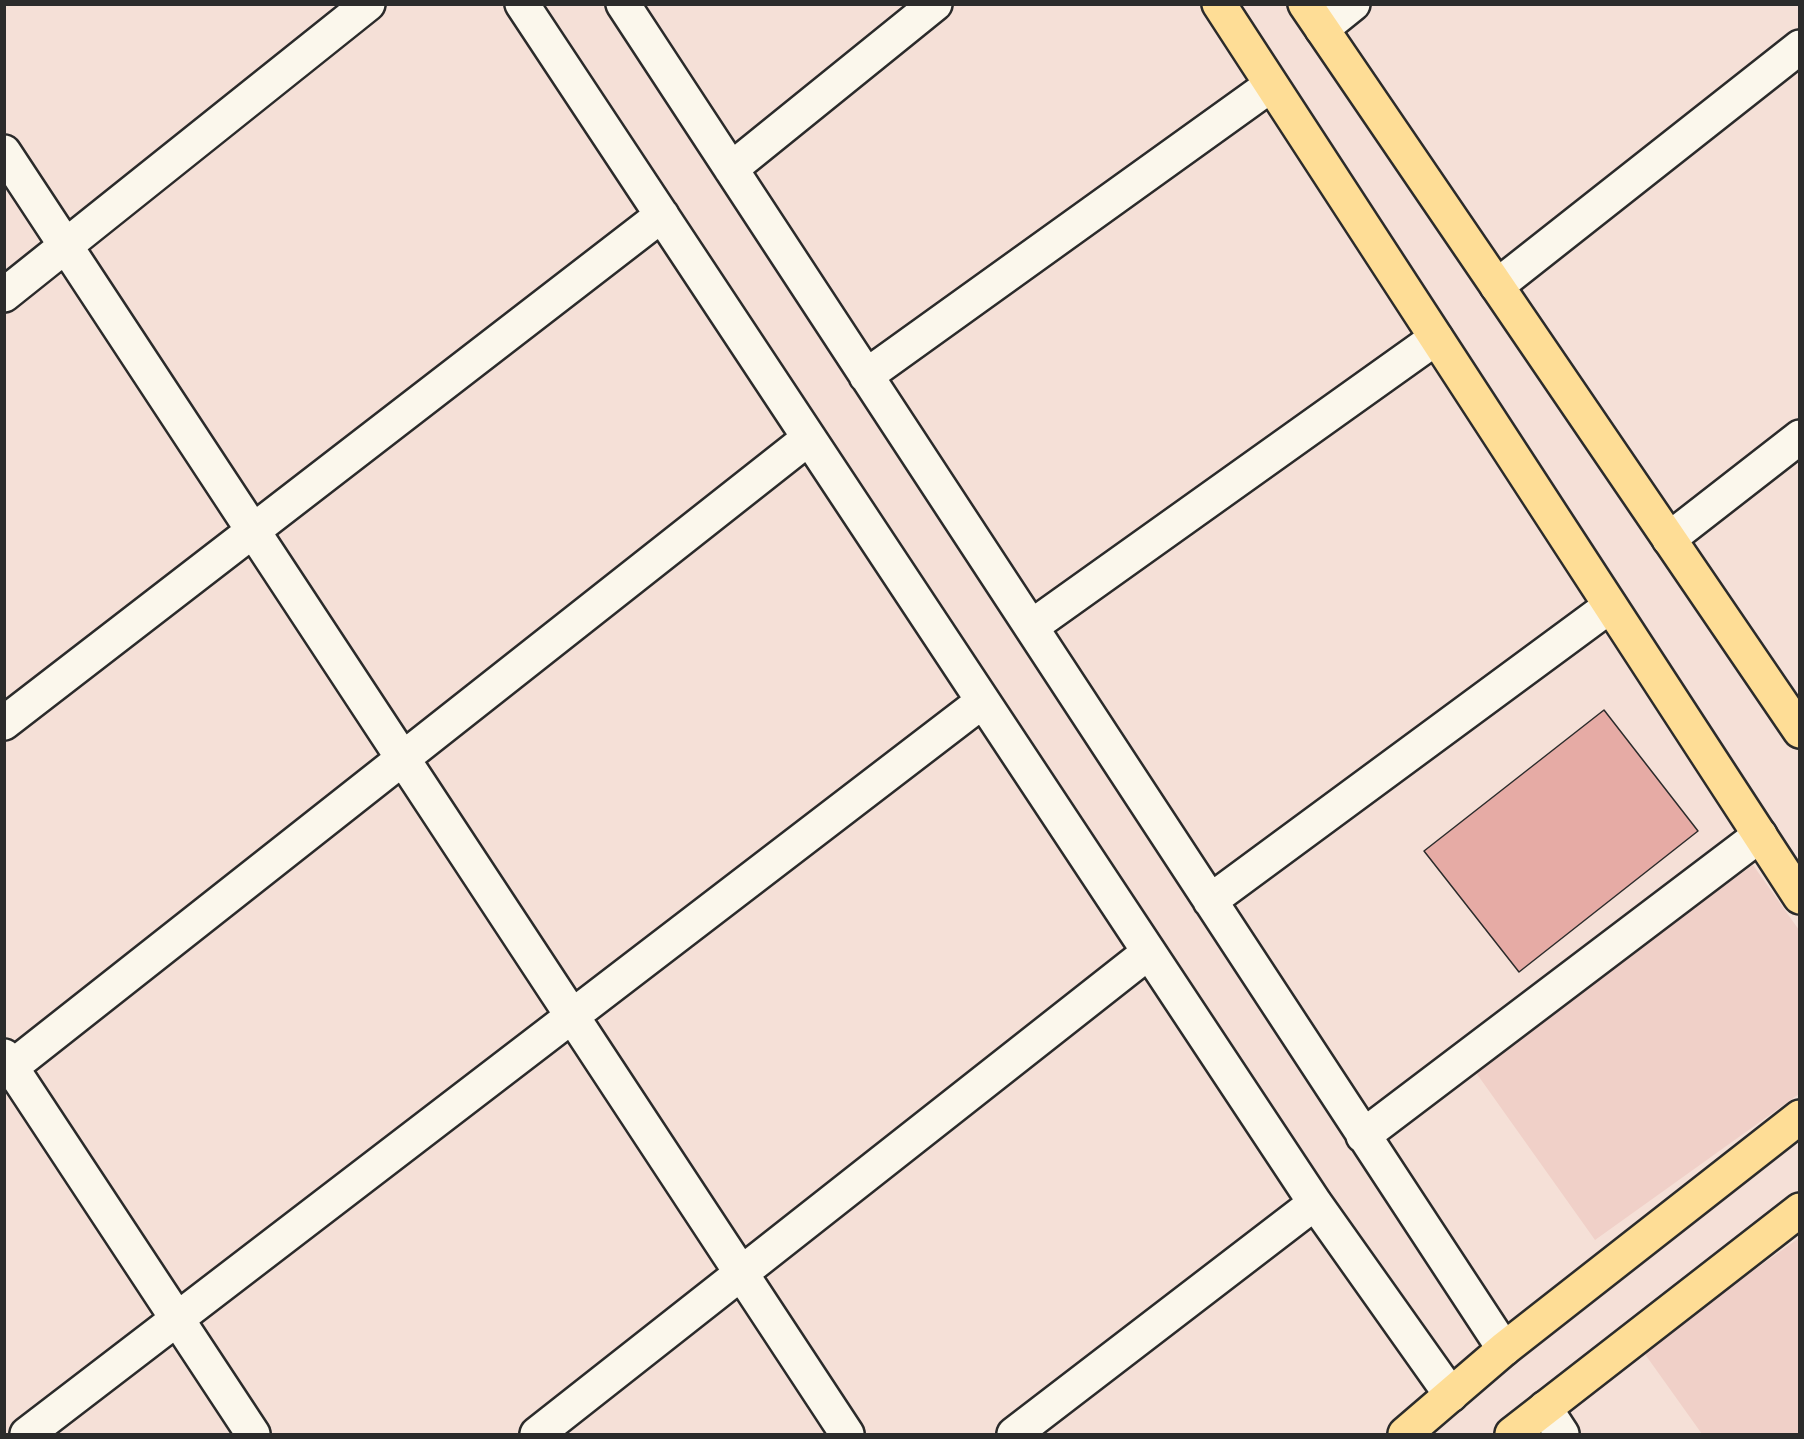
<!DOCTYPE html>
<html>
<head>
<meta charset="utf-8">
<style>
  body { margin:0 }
  #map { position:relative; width:1804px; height:1439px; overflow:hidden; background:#f5e0d7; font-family:"Shantell Sans",sans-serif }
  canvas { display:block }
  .frame { position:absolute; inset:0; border:6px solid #2b2b2b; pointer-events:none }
</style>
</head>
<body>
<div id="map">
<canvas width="1804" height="1439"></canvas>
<div class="frame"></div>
</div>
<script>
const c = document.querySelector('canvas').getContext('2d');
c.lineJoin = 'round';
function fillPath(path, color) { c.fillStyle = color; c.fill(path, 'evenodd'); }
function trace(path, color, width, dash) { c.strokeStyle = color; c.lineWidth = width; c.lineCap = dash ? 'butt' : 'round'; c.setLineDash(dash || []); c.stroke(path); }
const built = new Path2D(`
  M 1753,865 L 1799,930 L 1799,1094 L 1595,1240 L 1472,1067 Z
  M 1799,1238 L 1799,1434 L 1702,1434 L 1642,1350 Z`);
const building = new Path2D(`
  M 1604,710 L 1698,831 L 1519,972 L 1424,851 Z`);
const minor = new Path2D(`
  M 522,4 L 1315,1203 L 1451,1395
  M 623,4 L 1504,1349
  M 1322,29 L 1353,4
  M 4,152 L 847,1434
  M 731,169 L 935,4
  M 1497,286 L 1800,47
  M 4,295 L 368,4
  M 866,376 L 1271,85
  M 1669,539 L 1800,437
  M 1031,627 L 1436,338
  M 4,723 L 662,215
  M 1210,901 L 1610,606
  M 4,1056 L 253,1434
  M 4,1073 L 809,438
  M 1363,1136 L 1760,835
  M 1545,1408 L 1562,1434
  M 27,1434 L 983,701
  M 537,1434 L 1149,952
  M 1014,1434 L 1315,1203`);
const major = new Path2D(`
  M 1219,4 L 1800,897
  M 1305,4 L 1800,731
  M 1405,1434 L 1504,1349 L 1800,1117
  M 1512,1434 L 1800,1210`);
fillPath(built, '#f0d0c8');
fillPath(building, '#e6aba5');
trace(building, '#2b2b2b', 1.5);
trace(minor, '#2b2b2b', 38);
trace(major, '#2b2b2b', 38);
trace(minor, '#fbf7ec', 33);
trace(major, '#fedd96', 33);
</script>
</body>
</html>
